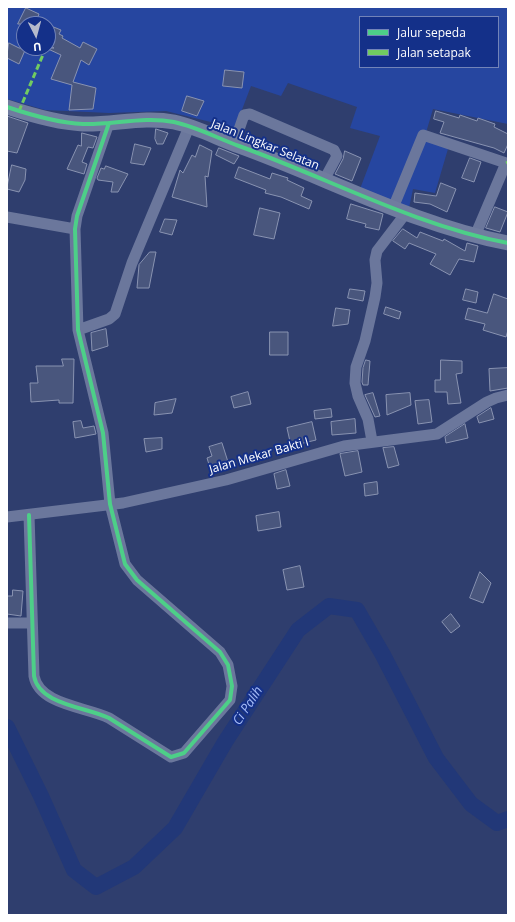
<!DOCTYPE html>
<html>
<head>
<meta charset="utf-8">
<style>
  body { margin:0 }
  #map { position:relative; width:515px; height:922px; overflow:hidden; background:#2f3e6e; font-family:"Open Sans",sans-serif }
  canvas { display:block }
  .frame { position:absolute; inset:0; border:8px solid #fff; pointer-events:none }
  .legend { position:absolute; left:359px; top:16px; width:140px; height:52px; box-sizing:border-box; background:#143089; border:1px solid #7283b8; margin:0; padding:5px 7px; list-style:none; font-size:12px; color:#fff }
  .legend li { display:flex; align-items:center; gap:8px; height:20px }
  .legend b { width:20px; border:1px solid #7283b8 }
  .north { position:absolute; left:16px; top:16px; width:40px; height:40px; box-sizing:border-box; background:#143089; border:1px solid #7283b8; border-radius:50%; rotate:174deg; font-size:11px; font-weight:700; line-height:16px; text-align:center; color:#fff }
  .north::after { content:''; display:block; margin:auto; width:14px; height:18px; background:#b6bbcc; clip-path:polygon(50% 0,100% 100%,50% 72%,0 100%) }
</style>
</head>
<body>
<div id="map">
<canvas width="515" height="922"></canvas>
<div class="frame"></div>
<ul class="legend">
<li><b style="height:5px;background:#4dcf88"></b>Jalur sepeda</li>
<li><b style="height:5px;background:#71cb61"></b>Jalan setapak</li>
</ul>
<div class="north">U</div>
</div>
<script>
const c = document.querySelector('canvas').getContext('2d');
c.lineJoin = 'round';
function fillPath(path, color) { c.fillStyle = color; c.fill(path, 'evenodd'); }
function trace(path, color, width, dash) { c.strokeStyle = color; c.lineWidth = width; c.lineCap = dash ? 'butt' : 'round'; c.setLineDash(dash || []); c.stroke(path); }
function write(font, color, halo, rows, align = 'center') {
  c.font = font + ' "Open Sans",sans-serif'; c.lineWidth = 4; c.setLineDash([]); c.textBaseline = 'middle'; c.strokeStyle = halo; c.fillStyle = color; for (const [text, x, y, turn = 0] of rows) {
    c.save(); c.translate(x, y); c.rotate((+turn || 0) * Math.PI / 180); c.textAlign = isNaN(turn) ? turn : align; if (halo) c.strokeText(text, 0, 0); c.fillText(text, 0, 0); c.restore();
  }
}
const green = new Path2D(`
  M 7,7 L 508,7 L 508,124 L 433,109 L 425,136 L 450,142 L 435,193 L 413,189 L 409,208 L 360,189 L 380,136 L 350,128 L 357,107 L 288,83 L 281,96 L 251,86 L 235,128 L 166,111 L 109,113 L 45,110 L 7,99 ZM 360,17 L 498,17 L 498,67 L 360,67 ZM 24,24 L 48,24 L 48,48 L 24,48 Z`);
const river = new Path2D(`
  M 7,727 L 41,796 L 74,870 L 96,887 L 134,867 L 175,828 L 225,742 L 298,630 L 329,606 L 357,610 L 383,655 L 436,758 L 471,804 L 497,823 L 508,819`);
const building = new Path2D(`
  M 26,8 L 39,14 L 35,24 L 18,24 Z
  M 51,26 L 61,30 L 59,34 L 63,36 L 62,38 L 80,48 L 83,42 L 97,49 L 89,65 L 81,60 L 73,82 L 96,88 L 93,109 L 69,110 L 72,85 L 51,79 L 61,55 L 46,48 L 54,48 L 48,45 L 48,33 Z
  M 9,43 L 19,48 L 26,48 L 19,64 L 7,58 Z
  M 225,70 L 244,72 L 242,88 L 223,86 Z
  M 187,96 L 204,101 L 197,116 L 182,111 Z
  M 436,111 L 459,118 L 460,115 L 477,121 L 478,118 L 495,124 L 494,127 L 508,134 L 508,144 L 504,153 L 494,148 L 440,133 L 444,122 L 434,119 Z
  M 7,116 L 28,123 L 17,153 L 7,151 Z
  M 156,129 L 168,133 L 163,144 L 157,144 L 155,139 Z
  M 82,133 L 97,137 L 93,148 L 88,147 L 82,162 L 87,164 L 84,174 L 67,169 L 78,145 L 81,146 Z
  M 135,144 L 151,148 L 144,165 L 131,163 Z
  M 200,145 L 212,151 L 208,177 L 205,176 L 207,207 L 172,197 L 180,170 L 183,173 L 192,155 L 195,157 Z
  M 219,148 L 239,156 L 234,164 L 216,155 Z
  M 345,151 L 361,158 L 352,181 L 335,174 L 343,159 Z
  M 470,158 L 481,162 L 474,182 L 462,178 Z
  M 12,165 L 26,169 L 25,180 L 19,192 L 7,189 Z
  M 106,166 L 128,174 L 118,192 L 111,192 L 113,182 L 98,180 L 97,178 L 101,168 L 104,169 Z
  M 239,167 L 270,179 L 272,173 L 288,178 L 287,180 L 304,188 L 301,196 L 312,201 L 309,209 L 281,197 L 265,193 L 266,190 L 235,178 Z
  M 441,183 L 456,189 L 447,212 L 430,204 L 414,202 L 415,193 L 436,196 Z
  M 351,204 L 383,214 L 379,230 L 365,227 L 366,224 L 347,219 Z
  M 495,207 L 508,212 L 500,232 L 486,228 Z
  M 260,208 L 280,213 L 274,239 L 254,235 Z
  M 165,219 L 177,220 L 172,235 L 160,232 Z
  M 403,229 L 417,238 L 420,232 L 443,241 L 444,239 L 465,251 L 467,243 L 478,246 L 474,262 L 459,259 L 450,275 L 430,264 L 436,254 L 409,243 L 405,249 L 393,241 Z
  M 150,252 L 156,252 L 149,288 L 137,288 L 139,265 Z
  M 350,289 L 365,291 L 363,301 L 348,298 Z
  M 466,289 L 478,292 L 476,303 L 463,300 Z
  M 494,294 L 508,299 L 508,330 L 506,337 L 483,330 L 485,324 L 465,319 L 468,308 L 487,313 Z
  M 386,307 L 401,312 L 399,319 L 384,314 Z
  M 336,308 L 350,310 L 348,324 L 333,326 Z
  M 106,329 L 108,346 L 92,351 L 91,333 Z
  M 270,332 L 288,332 L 288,355 L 270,355 Z
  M 62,359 L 74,359 L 73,403 L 59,403 L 59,400 L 31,402 L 30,383 L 38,383 L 36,366 L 63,366 Z
  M 366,360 L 370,361 L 368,385 L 363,385 L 362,382 L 363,368 Z
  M 441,360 L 462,361 L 462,373 L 456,374 L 461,403 L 448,404 L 447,392 L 435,392 L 435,380 L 440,380 Z
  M 508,368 L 508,388 L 490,391 L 489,369 Z
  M 248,392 L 251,404 L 234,408 L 231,397 Z
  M 373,393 L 380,416 L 375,417 L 365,395 Z
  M 410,393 L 411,405 L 387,415 L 386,395 Z
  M 176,399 L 172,413 L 154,415 L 155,403 Z
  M 429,400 L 432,422 L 418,424 L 415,401 Z
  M 491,408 L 494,419 L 479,423 L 477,417 Z
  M 331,409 L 332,417 L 315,419 L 314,411 Z
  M 355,419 L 356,433 L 332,435 L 331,422 Z
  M 81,421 L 83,428 L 94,426 L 96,434 L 75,438 L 73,422 Z
  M 312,422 L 316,440 L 291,446 L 287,428 Z
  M 465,424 L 468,438 L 446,443 L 445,437 Z
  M 162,438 L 162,449 L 146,452 L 144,439 Z
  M 222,443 L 229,465 L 211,471 L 207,458 L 212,456 L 209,447 Z
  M 394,447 L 399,465 L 388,468 L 383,448 Z
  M 358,451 L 362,472 L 345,476 L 340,454 Z
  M 286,470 L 290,486 L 277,489 L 274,474 Z
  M 377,482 L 378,494 L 365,496 L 364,484 Z
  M 279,512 L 281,527 L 258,531 L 256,516 Z
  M 300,566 L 304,587 L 287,590 L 283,570 Z
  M 480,572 L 491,583 L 483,603 L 470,598 Z
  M 13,590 L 23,591 L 21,616 L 7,614 L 7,596 L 12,596 Z
  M 451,614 L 460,626 L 451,633 L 442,622 Z`);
const street = new Path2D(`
  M 234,144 L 244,115 L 250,114 L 334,150 L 337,156 L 324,180
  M 393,208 L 423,135 L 506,163 L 475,236
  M 7,217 L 75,229
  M 78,330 L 109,319 L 115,314 L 132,263 L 189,127
  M 372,441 L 368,419 L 358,396 L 355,383 L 356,367 L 365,341 L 375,297 L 377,283 L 375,260 L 377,251 L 406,213
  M 29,515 L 34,676 C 39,705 87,707 109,718 L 171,757 L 184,753 L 230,700 L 232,686 L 228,665 L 220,652 L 137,580 L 125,564 L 110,504 L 103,433 L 78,330 L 75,229 L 77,216 L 109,123
  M 7,517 L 123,503 L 226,480 L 344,446 L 437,434 L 487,402 L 496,398 L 508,395
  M 7,623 L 32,623`);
const secondary = new Path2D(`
  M 7,107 C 31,115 58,123 83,124 C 113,125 144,116 174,122 C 197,127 217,138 239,146 C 328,178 414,225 508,243`);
const quiet = new Path2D(`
  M 19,111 L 45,50
  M 506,163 L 508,162`);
const cycleway = new Path2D(`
  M 7,107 C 31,115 58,123 83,124 C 113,125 144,116 174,122 C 197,127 217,138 239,146 C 328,178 414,225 508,243
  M 29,515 L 34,676 C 39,705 87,707 109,718 L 171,757 L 184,753 L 230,700 L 232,686 L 228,665 L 220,652 L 137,580 L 125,564 L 110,504 L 103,433 L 78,330 L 75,229 L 77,216 L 109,123`);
const streetNames = [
  ["Jalan Lingkar Selatan",265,145,22],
  ["Jalan Mekar Bakti I",259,456,-16]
];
const waterNames = [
  ["Ci Palih",248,706,-57]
];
fillPath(green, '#2646a0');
trace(river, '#223878', 16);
fillPath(building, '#49567d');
trace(building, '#8993b1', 1);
trace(street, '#6b779c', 11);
trace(secondary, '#707c9f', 15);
trace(quiet, '#71cb61', 3, [6, 3]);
trace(cycleway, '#4dcf88', 4);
write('12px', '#fff', '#143089', streetNames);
write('italic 13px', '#a5bbf7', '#143089', waterNames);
</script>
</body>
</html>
